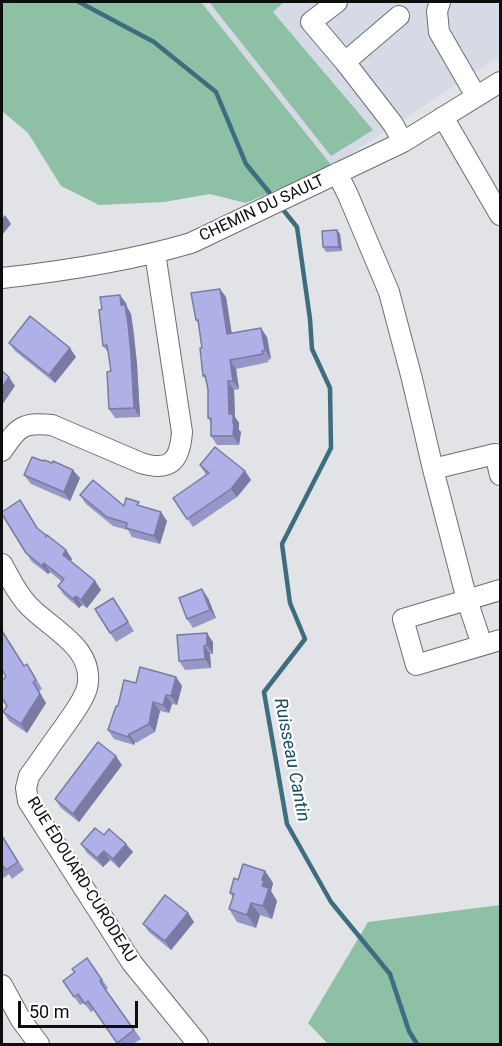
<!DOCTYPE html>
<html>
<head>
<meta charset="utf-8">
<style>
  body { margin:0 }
  #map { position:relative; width:502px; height:1046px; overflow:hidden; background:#e2e3e6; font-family:Roboto,sans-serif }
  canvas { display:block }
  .frame { position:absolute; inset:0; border:3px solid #0e0e0f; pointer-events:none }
  .scale { position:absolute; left:18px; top:1001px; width:120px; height:27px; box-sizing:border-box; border:3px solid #0e0e0f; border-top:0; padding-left:8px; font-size:18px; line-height:21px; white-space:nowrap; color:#0e0e0f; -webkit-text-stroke:4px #fff; paint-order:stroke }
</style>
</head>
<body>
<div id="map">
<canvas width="502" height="1046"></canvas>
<div class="frame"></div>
<div class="scale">50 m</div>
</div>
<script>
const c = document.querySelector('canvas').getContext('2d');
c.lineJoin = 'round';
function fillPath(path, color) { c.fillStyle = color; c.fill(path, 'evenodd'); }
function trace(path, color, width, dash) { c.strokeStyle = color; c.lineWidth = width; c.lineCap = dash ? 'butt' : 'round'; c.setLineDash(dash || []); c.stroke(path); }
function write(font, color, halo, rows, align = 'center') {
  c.font = font + ' Roboto,sans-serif'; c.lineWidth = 4.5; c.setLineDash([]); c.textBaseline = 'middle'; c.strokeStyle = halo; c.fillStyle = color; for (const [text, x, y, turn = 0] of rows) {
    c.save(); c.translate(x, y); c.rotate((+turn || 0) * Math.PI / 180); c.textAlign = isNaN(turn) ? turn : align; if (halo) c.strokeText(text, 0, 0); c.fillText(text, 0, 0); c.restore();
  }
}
const built = new Path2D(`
  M 201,2 L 500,2 L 500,56 L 332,166 Z`);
const green = new Path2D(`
  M 2,2 L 201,2 L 332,166 L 246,203 L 210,194 L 164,202 L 99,205 L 61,186 L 28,133 L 2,111 Z
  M 209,2 L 284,2 L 273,12 L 373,130 L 331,156 Z
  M 500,905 L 500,1044 L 328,1044 L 308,1023 L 368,922 Z`);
const stream = new Path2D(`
  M 79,2 L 154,42 L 216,92 L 246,164 L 273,197
  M 280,206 L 297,227 L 310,319 L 312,349 L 330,388 L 331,448 L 282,544 L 290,603 L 305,639 L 264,692 L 287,824 L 331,902 L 390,974 L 409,1031 L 417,1044`);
const minor = new Path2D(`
  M 337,2 L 311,22 L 345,62
  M 440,2 L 437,11 L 439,32 L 476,96
  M 399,16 L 345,62 L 393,124 L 403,142
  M 443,117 L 500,215
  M 337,173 L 348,195 L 389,292 L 412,379 L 433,469
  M 2,278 C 65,271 130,261 191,243 L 403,142 L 500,82
  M 2,451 C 18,427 22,422 52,425 L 141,463 C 170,472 180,461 182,432 L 155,253
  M 2,564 C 10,578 17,594 29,606 C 52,630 96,648 87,688 C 83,702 72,715 64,727 C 52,743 41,760 29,776 L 26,788 L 28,801 L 132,963 L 198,1044
  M 500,590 L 403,619 L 416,665 L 500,640
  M 482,645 L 467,600 L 433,469 L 495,454 L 500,475
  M 2,985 L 21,1020 L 39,1044`);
const wall = new Path2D(`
  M 337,230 L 340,234 L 342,251 L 326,252 L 323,247 Z
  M 226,297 L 232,334 L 267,337 L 271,359 L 268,360 L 269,362 L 236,369 L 239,389 L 234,390 L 235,417 L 239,423 L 239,430 L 241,432 L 239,445 L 217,445 L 211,436 L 211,423 L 208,418 L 208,389 L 206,380 L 203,376 L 202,348 L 198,323 L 196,320 Z
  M 126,303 L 127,307 L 131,314 L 134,333 L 137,364 L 140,417 L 115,418 L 109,409 L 111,371 L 108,352 L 103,346 L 102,309 Z
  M 9,343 L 76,357 L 55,383 L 15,351 Z
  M 43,461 L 52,463 L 80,478 L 70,501 L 31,484 L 24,475 Z
  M 200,465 L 245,471 L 251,480 L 237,497 L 193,527 L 173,498 L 206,475 Z
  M 80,495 L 124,506 L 142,507 L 167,521 L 160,544 L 132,537 L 128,530 L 113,526 L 86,504 Z
  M 20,500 L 38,529 L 66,550 L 72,559 L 71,561 L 95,581 L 101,590 L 87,608 L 82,605 L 79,608 L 64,595 L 58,586 L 62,582 L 50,572 L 48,574 L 32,562 L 26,553 Z
  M 208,598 L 216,618 L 193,628 L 187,619 Z
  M 119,607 L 134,631 L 116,642 L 110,633 Z
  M 177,635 L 213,642 L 213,654 L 210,654 L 211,668 L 185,670 L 179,661 Z
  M 6,638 L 24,666 L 27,664 L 33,673 L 42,689 L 39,691 L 46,703 L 27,733 L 9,721 L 3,712 L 7,706 Z
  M 176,677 L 182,686 L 177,705 L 172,704 L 169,713 L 160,711 L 155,732 L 136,743 L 135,742 L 134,745 L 114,739 L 108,730 L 118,706 L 136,683 Z
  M 122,765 L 79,822 L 61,808 L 55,799 Z
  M 104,835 L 133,852 L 119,868 L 110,860 L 103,867 L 87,853 L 81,844 Z
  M 2,836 L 24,870 L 12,879 L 9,874 L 2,879 Z
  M 265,871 L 273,883 L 271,891 L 277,901 L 272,919 L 260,915 L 256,928 L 237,922 L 229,909 L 233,897 L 230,893 L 238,880 Z
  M 188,913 L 194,922 L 171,950 L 149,932 L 143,924 Z
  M 87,958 L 108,988 L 106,990 L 141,1039 L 133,1044 L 119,1044 L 94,1010 L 91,1012 L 84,1003 L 80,1005 L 63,981 L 74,972 Z`);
const shadedWall = new Path2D(`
  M 5,215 L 11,224 L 2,235 L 2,219 Z
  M 337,230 L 340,234 L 342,251 L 339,247 Z
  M 220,289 L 226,297 L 233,343 L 227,334 Z
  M 120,295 L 126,303 L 127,307 L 131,314 L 137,364 L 140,417 L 134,408 Z
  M 261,328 L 267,337 L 271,359 L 265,350 Z
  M 70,348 L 76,357 L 55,383 L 49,375 Z
  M 230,360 L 236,369 L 239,389 L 233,381 Z
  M 9,377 L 15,386 L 2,405 L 2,388 Z
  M 228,381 L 234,390 L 235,417 L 239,423 L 239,430 L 241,432 L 239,445 L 233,436 L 229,414 Z
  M 73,470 L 80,478 L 70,501 L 64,492 Z
  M 245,471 L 251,480 L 237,497 L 231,489 Z
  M 161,512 L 167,521 L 160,544 L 154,536 Z
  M 66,550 L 72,559 L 69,563 L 63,555 Z
  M 44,563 L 50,572 L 48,574 L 42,566 Z
  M 95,581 L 101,590 L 87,608 L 81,600 Z
  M 202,589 L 208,598 L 216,618 L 210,610 Z
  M 76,596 L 82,605 L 79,608 L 73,599 Z
  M 207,633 L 213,642 L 213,654 L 207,645 Z
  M 204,646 L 210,654 L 211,668 L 205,659 Z
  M 176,677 L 182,686 L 177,705 L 171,696 Z
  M 33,682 L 46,703 L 27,733 L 21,724 Z
  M 166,695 L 172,704 L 169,713 L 163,705 Z
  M 153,702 L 160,711 L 155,732 L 149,724 Z
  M 129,734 L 135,742 L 134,745 L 128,737 Z
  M 116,756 L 122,765 L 79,822 L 73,814 Z
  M 126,844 L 133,852 L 119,868 L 113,859 Z
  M 104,851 L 110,860 L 103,867 L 97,858 Z
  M 265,871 L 273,883 L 271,891 L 277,901 L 272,919 L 263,906 L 262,880 Z
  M 251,903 L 260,915 L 256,928 L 247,915 Z
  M 188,913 L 194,922 L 171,950 L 165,941 Z`);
const building = new Path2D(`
  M 337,230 L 339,247 L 323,247 L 322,231 Z
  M 220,289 L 227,334 L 261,328 L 265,350 L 262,351 L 263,354 L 230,360 L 233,381 L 228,381 L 229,414 L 233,414 L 233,423 L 234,423 L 233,436 L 211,436 L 211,418 L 208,418 L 208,389 L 205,375 L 203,376 L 200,348 L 202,348 L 198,320 L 196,320 L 191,293 Z
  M 120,295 L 121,305 L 125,305 L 128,324 L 131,355 L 134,408 L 109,409 L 107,372 L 111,371 L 107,345 L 103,346 L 99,310 L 102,309 L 100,297 Z
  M 30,316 L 70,348 L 49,375 L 9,343 Z
  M 2,371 L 9,377 L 2,388 Z
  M 215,447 L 245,471 L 231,489 L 187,519 L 173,498 L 209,473 L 200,465 Z
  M 32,457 L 43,461 L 44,460 L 52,463 L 53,461 L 73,470 L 64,492 L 24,475 Z
  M 93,480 L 124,506 L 126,498 L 139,502 L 137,505 L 161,512 L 154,536 L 126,528 L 127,523 L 107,517 L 80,495 Z
  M 20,500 L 37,528 L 46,535 L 46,537 L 47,535 L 66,550 L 63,555 L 95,581 L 81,600 L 76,596 L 73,599 L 58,586 L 64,579 L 44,563 L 42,566 L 26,553 L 2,514 L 2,512 Z
  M 202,589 L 210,610 L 187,619 L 179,598 Z
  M 113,598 L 128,622 L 110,633 L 95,609 Z
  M 2,631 L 24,666 L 27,664 L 36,680 L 33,682 L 40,694 L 21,724 L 3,712 L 7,706 L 2,698 L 2,680 L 6,677 L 2,669 Z
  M 207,633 L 207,645 L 204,646 L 205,659 L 179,661 L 177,635 Z
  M 140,667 L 176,677 L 171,696 L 166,695 L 163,705 L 153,702 L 149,724 L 130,734 L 129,734 L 128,737 L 108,730 L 116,706 L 118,706 L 124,680 L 136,683 Z
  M 98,742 L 116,756 L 73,814 L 55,799 Z
  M 95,828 L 104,835 L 109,829 L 126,844 L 113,859 L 104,851 L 97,858 L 81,844 Z
  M 2,836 L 18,862 L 6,870 L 3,866 L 2,866 Z
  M 243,864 L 265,871 L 262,880 L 264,881 L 262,886 L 269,888 L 263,906 L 251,903 L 247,915 L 229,909 L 234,894 L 230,893 L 234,878 L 238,880 Z
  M 165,895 L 188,913 L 165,941 L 143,924 Z
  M 87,958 L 102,980 L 100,981 L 105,989 L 134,1030 L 117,1043 L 88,1001 L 85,1004 L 78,994 L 74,997 L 63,981 L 75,972 L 72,969 Z`);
const streetNames = [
  ["CHEMIN DU SAULT",262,209,-25],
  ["RUE ÉDOUARD-CURODEAU",81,880,58]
];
const waterNames = [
  ["Ruisseau Cantin",291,760,79]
];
fillPath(built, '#d6dae5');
fillPath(green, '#8ec0a6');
trace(stream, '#3e6d7f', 4.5);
trace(minor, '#6c6e70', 22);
trace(minor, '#fff', 20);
fillPath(wall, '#9697c7');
fillPath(shadedWall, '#7a7ba2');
fillPath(building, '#aeb0e7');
trace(building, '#7a7ba2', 1.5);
write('16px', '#0e0e0f', '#fff', streetNames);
write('italic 18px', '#185164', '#fff', waterNames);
</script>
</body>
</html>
